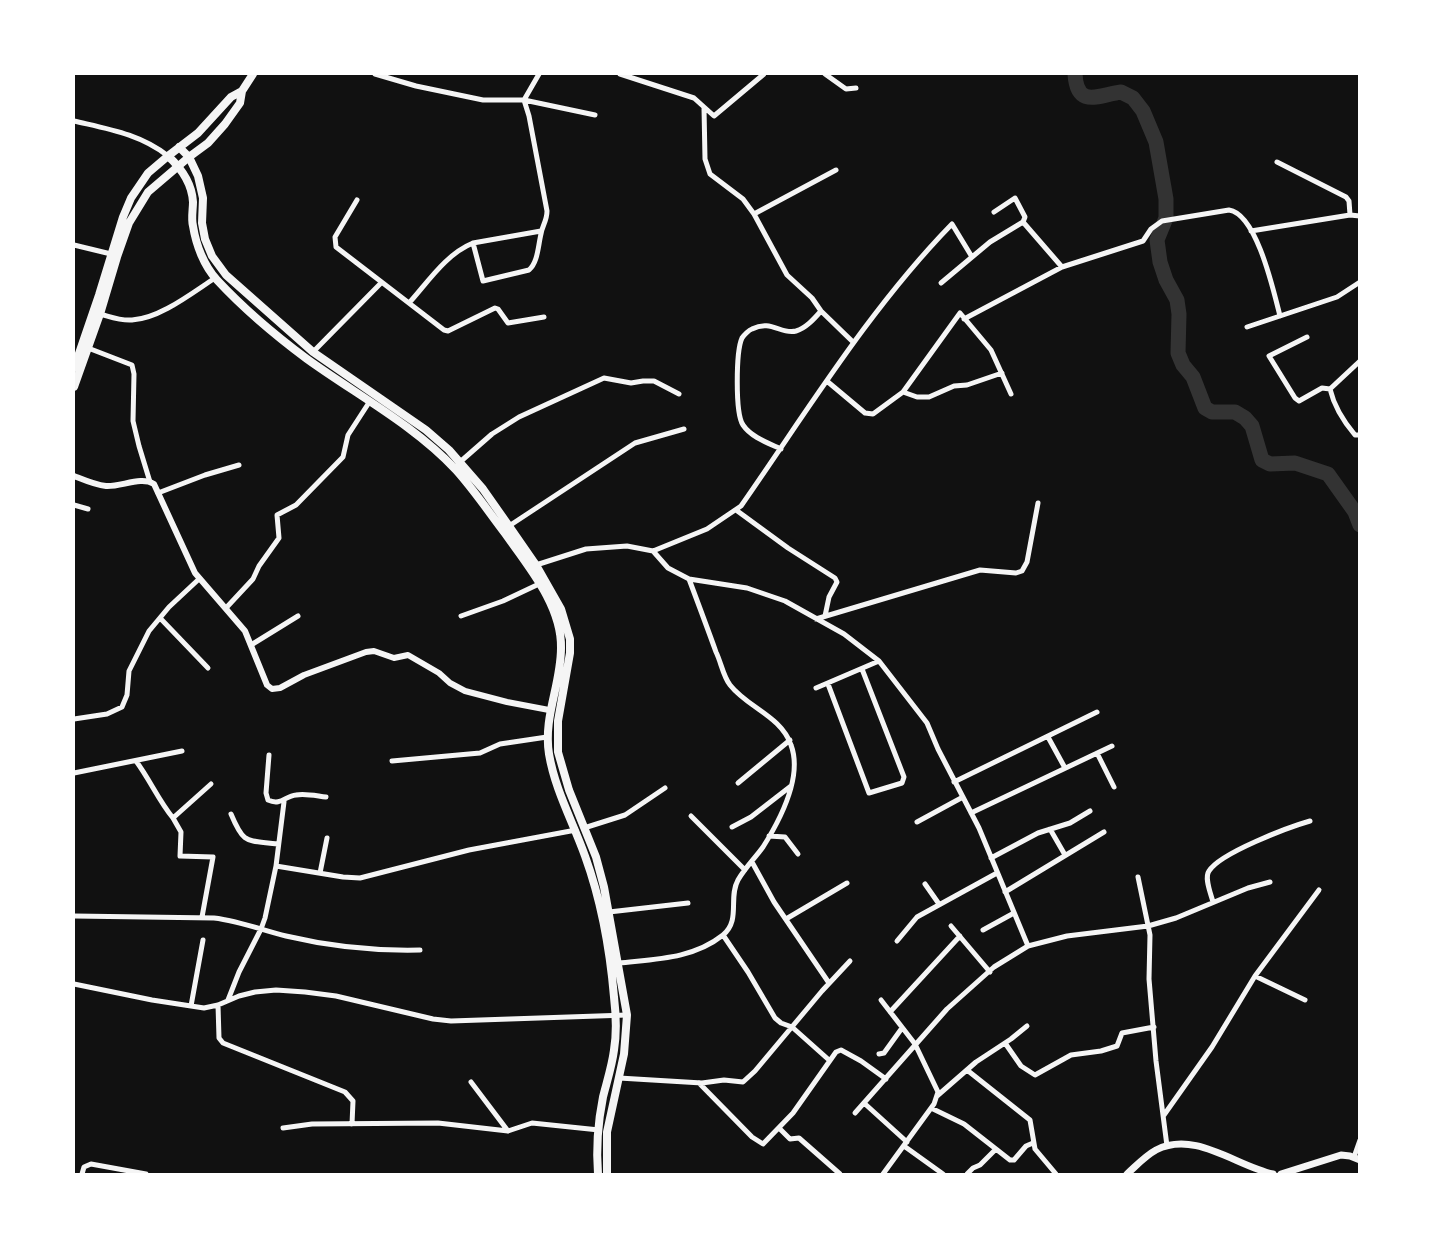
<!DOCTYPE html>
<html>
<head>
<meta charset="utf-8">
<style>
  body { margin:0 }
  #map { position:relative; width:1433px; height:1248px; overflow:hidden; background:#111; font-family:Roboto,sans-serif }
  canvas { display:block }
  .frame { position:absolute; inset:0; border:75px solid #fff; pointer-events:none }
</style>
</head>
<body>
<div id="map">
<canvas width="1433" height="1248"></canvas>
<div class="frame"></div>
</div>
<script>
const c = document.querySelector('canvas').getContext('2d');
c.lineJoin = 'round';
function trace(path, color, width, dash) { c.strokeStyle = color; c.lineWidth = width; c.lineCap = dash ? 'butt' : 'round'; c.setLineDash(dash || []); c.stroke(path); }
const river = new Path2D(`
  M 1075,74 C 1077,109 1099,95 1121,92 L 1133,98 L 1143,111 L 1156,142 L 1166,199 L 1166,218 L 1157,240 L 1160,262 L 1166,280 L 1177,300 L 1179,314 L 1178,353 L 1183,365 L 1193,377 L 1205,408 L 1212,412 L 1235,412 L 1245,418 L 1252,426 L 1262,460 L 1270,464 L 1295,463 L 1328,474 L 1355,512 L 1360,525`);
const minor = new Path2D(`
  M 375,74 L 416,86 L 483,100 L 524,100 L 595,115
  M 620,74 L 694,98 L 714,116 L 764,74
  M 825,74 L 846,89 L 856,88
  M 704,108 L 705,159 L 710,174 L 743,199 L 754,214 L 787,275 L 812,298 L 821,311 L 853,342
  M 74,121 C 108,129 140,134 168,156
  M 1277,162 L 1346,197 L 1349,201 L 1350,215
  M 357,200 L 335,237 L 336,247 L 444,330 L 448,331 L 495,308 L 498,309 L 508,323 L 544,317
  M 754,214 L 836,170
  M 1023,222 L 1062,267
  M 1251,231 L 1350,215 L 1360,216
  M 473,243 L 483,281 L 529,270 C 538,262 538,246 541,234 C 542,226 547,221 547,211 L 529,116 L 524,100 L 539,74
  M 74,245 L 111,254
  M 941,283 L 990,242 L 1023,222 L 1025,217 L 1015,198 L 994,212
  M 409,303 C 428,282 446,254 473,243 L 541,231
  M 100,314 C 111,317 121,321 132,320 C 159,319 192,293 215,278
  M 964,319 L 1062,267 L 1143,241 L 1151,229 L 1162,221 L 1229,210 C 1257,214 1274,293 1280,316
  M 1247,327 L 1337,297 L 1360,282
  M 1307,337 L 1269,356 L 1295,398 L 1299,401 L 1322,388 L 1330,389
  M 88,348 L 132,365 L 134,374 L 133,421 L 139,446 L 150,482
  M 313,352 L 381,283
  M 1360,361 L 1330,389 C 1334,406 1344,422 1355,435 L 1360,435
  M 828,382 L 865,413 L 873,414 L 903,392 L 960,313 L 991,350 L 1011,394
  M 903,392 L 917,397 L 929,397 L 954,386 L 967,385 L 1002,373
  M 781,449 C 768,443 751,437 743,425 C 735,413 736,351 742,338 C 744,335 749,330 752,329 C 771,319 781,335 796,331 C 806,328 814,319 821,311
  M 460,462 L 492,434 L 519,417 L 604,378 L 631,383 L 643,381 L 654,381 L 679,394
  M 158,493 L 205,475 L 239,465
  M 74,505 L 88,509
  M 736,510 L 788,548 L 835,578 L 837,582 L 829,597 L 825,616
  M 509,526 L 635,443 L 684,429
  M 653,551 L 668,568 L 689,579 L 747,588 L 785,601 L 844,634 L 879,661 L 927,723 L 938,749 L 979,828 L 1028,946 L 994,967 L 947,1009 L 855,1113
  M 536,565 L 586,549 L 627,546 L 653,551 L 707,529 L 741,506 C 808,410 870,308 952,224 L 972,257
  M 226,608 L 253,579 L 259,566 L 279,538 L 277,515 L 296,505 L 343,457 L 348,435 L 370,401
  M 461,616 L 503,601 L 539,584
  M 160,618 L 208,668
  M 816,619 L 980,570 L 1016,573 L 1022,571 L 1027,562 L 1038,503
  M 251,645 L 298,616
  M 828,684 L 869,793 L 902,783 L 904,777 L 862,669
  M 816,688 L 879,661
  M 74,719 L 107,714 L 122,707 L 127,695 L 129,671 L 149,631 L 169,607 L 199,579
  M 1048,737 L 1065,768
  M 1097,753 L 1114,787
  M 269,755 L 266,793 L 268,800 C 281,806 285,796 296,795 C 305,793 317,796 326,797
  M 136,761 C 150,780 159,801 173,818
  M 392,761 L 480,753 L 500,744 L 547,737
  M 74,773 L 182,751
  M 954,782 L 1097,712
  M 738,783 L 790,740
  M 971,813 L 1112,746
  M 231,814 C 244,845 246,840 278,844
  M 691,816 L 745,870
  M 917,822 L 963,797
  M 732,827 L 751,817 L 791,786
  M 584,828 L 625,815 L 665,788
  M 1050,829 L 1065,855
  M 769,836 L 785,837 L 798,854
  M 991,858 L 1038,833 L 1070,823 L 1090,811
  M 752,862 L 774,902 L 829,983
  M 276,866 L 343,877 L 360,878 L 469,850 L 576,830
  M 320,873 L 327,838
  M 1138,877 L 1150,935 L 1149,979 L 1156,1061 L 1167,1146
  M 925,884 L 939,904
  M 1005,892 L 1104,832
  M 1213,902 C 1211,894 1204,878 1209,871 C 1220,853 1289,827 1310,821
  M 609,912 L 688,903
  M 74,916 L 214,918 C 239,921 262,930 286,936 C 328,946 376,951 420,950
  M 202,917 L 213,857 L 180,856 L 181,832 L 173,818 L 211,784
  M 786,919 L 847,883
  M 951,926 L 990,972
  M 983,930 L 1014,913
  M 723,935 L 748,972 L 775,1018 L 781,1023 L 792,1027 L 829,1060
  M 897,941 L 917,917 L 997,873
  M 1028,946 L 1067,936 L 1148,926 L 1176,918 L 1248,888 L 1270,882
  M 619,963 C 655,959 693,959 723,935 C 741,920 728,898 738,880 C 745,868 755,858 763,847 C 780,820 803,777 791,745 C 781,716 748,708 730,685 C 723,676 721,662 716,652 C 707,627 698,603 689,579
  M 1255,976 L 1305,1000
  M 74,984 L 152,1000 L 204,1008 L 218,1005 L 239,996 L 255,992 L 276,990 L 305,992 L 336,996 L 433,1019 L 451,1021 L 627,1015
  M 228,1000 L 239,972 L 261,929 L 265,918 L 276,866 L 284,802
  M 881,1000 L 915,1044 L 938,1092 L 934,1104 L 883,1174
  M 218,1005 L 219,1038 L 223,1043 L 345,1092 L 353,1101 L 352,1124
  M 191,1006 L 203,940
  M 890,1012 L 960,936
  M 1005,1043 L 1021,1066 L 1035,1075 L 1071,1055 L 1101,1051 L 1117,1046 L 1122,1033 L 1154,1027
  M 879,1054 L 884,1053 L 902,1028
  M 967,1070 L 1030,1120 L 1035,1149 L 1056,1174
  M 619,1078 L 702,1083 L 724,1080 L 743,1082 L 755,1071 L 822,991 L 850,961
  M 471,1082 L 508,1131
  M 699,1083 L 752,1137 L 763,1144 L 793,1113 L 836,1052 L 841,1050 L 861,1061 L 886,1079
  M 937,1096 L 976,1062 L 1011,1039 L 1027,1026
  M 864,1103 L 907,1142
  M 931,1108 L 964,1124 L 1010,1160 L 1014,1160 L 1026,1146 L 1033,1143
  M 1164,1115 L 1212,1047 L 1255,976 L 1319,890
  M 283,1128 L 312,1124 L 438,1123 L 508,1131 L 532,1123 L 599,1130
  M 779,1128 L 790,1139 L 799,1138 L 840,1174
  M 904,1146 L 943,1174
  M 1354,1157 L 1360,1140
  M 82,1174 L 84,1167 L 91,1164 L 146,1174
  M 967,1174 L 973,1168 L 980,1165 L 996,1149`);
const tertiary = new Path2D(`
  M 74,476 C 84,480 95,485 106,486 C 121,487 141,476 154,484 L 195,573 L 245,631 L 267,685 L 272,689 L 280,688 L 304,675 L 366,652 L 374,651 L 394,658 L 408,655 L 439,673 L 450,683 L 465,691 L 507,702 L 549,710`);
const secondary = new Path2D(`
  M 1127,1174 C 1136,1166 1145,1156 1156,1150 C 1195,1130 1236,1166 1273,1174
  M 1281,1174 L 1341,1155 L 1350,1156 L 1360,1160`);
const primary = new Path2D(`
  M 74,368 L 99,295 L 123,217 L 131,198 L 148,173 L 168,156
  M 74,387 L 100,314 L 117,257 L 129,223 L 148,192 L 189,157`);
const trunk = new Path2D(`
  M 242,91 L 231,97 L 198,133 L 168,156 C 181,168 192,184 193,202 C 193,210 191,218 193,226 C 196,245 204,266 217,280 C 244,309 276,336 307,359 C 357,395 414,425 456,470 C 474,490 488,511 504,532 C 527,565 562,605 561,648 C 561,685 543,717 549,754 C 555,790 573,822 585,856 C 601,900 610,950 614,997 C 616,1014 617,1032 614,1050 C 612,1066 607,1081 603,1097 C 598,1122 596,1149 598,1174
  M 179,147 L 189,157 L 198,176 L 203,198 L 202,223 L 205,239 L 212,256 L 226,275 L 313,352 L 426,430 L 449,450 L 483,489 L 509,526 L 536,565 L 561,609 L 570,639 L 570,653 L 558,721 L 558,752 L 569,790 L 596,857 L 604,887 L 627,1015 L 624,1054 L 607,1132 L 607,1174
  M 189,157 L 208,143 L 225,124 L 240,103 L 242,91 L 253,74`);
trace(river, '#333', 15);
trace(minor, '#f5f5f5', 5);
trace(tertiary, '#f5f5f5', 6);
trace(secondary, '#f5f5f5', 7);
trace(primary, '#f5f5f5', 8);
trace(trunk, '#f5f5f5', 8);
</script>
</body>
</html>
